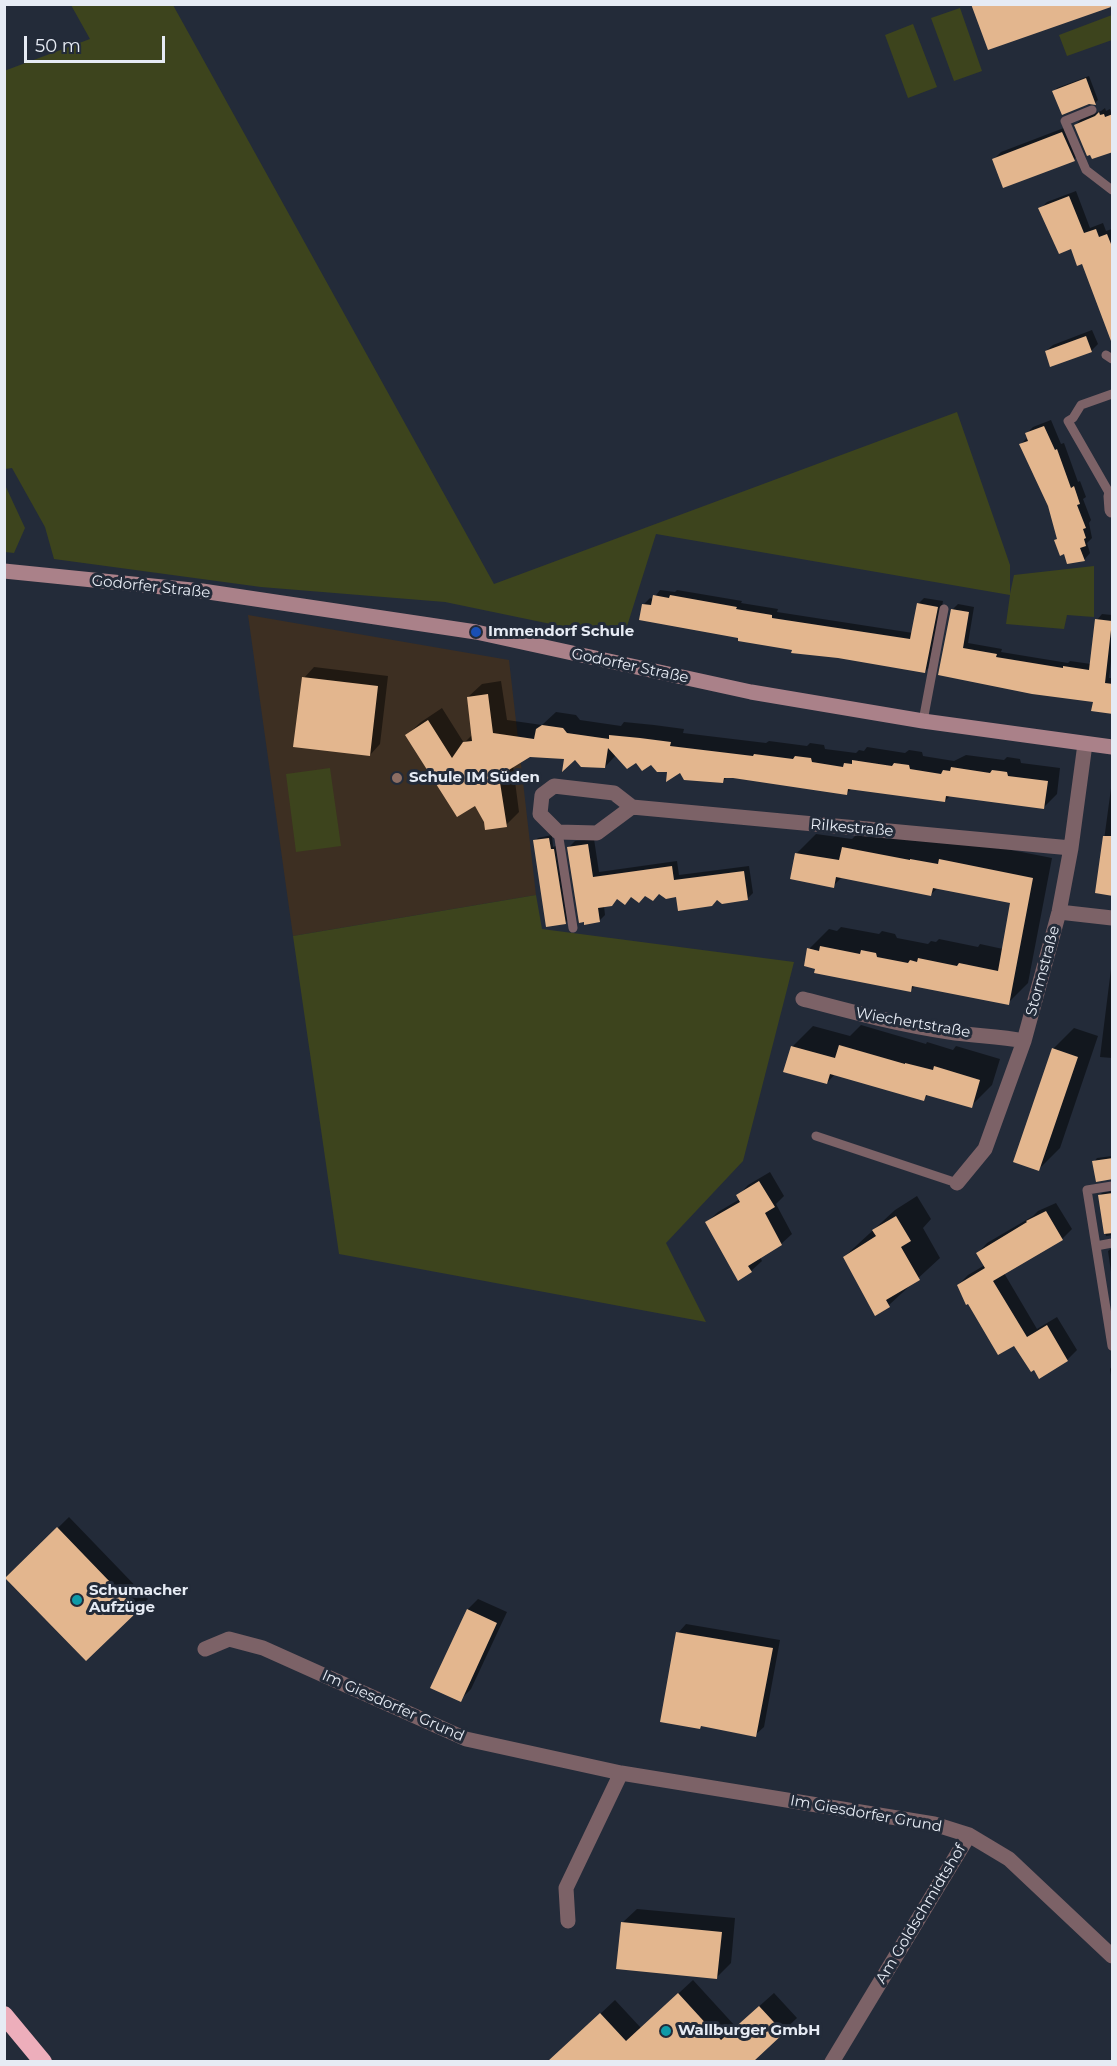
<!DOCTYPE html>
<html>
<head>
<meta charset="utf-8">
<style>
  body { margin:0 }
  #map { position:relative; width:1117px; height:2066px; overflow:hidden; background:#232b39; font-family:Montserrat,sans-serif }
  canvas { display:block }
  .frame { position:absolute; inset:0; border:6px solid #e6ebf4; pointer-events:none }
  .scale { position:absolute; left:24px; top:36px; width:141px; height:27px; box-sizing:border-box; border:3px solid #e6ebf4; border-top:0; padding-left:8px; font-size:18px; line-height:21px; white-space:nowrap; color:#e6ebf4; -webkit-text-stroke:4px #232b39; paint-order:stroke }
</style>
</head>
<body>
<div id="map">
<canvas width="1117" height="2066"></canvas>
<div class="frame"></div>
<div class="scale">50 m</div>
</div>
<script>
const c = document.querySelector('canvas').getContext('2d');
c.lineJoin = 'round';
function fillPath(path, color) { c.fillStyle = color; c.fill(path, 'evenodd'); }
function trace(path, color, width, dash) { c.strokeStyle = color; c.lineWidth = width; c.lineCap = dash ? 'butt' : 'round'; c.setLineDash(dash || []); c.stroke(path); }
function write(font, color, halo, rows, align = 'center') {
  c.font = font + ' Montserrat,sans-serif'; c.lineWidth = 6; c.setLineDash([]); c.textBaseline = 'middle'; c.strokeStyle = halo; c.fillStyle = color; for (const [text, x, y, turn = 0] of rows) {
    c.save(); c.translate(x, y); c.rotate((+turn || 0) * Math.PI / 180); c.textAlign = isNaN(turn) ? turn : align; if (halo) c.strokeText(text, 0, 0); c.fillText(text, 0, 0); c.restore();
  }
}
const education = new Path2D(`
  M 248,615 L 509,660 L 536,895 L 293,936 Z`);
const green = new Path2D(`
  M 71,5 L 173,5 L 494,584 L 957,412 L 1010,565 L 1010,594 L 1014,575 L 1094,566 L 1094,617 L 1067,615 L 1064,629 L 1006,624 L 1010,595 L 656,534 L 623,639 L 445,602 L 261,587 L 54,559 L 45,527 L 12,468 L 5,469 L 4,71 L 90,39 Z
  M 960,8 L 982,71 L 954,81 L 931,18 Z
  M 1112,15 L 1112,40 L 1067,56 L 1059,35 Z
  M 913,24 L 937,87 L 908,98 L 885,35 Z
  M 5,485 L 25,528 L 14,553 L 5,552 Z
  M 330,768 L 341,846 L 296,852 L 286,774 Z
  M 536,895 L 542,929 L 794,962 L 743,1161 L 666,1243 L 706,1322 L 339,1254 L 293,936 Z`);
const shadow = new Path2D(`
  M 1089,76 L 1098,100 L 1095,103 L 1054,91 L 1057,88 Z
  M 1105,108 L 1106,111 L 1110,109 L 1111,112 L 1112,111 L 1112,150 L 1076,125 L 1081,119 L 1101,111 Z
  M 1069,126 L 1081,153 L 1074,159 L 994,159 L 1001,152 Z
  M 1076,191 L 1090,228 L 1103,223 L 1106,231 L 1112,229 L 1112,312 L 1083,262 L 1040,209 L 1047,202 Z
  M 1092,330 L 1098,344 L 1091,351 L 1046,351 L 1053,345 Z
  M 1051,420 L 1061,444 L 1064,443 L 1078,482 L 1080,481 L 1086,497 L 1083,499 L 1091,520 L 1089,523 L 1092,538 L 1087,543 L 1090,553 L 1084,560 L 1065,552 L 1056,540 L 1058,538 L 1053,523 L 1055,521 L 1021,444 L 1028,437 L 1027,433 L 1033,427 Z
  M 660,590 L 675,592 L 677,590 L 742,601 L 741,603 L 778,609 L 777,612 L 913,633 L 918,604 L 924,598 L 943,601 L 931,665 L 925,672 L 793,649 L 740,637 L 644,604 L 650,598 L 653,599 Z
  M 958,604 L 974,607 L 968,643 L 1002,649 L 1001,652 L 1068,663 L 1070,661 L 1091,664 L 1097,620 L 1102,614 L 1112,615 L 1112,653 L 1109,678 L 1112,678 L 1112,712 L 1094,700 L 1032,693 L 940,674 L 952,610 Z
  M 314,667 L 388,676 L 380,744 L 370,755 L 304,678 Z
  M 501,681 L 507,720 L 542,725 L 556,712 L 576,715 L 580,720 L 621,726 L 624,722 L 654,725 L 684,729 L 683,733 L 766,743 L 769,741 L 807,746 L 810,743 L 824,745 L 825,749 L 856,753 L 859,750 L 864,751 L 867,747 L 905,753 L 909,750 L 922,752 L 923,756 L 954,761 L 966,755 L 1004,760 L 1007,757 L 1020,759 L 1021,763 L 1060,768 L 1057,794 L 1043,808 L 951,795 L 945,801 L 852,788 L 847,793 L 727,777 L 723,781 L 680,771 L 669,771 L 652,763 L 616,755 L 605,767 L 566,758 L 530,755 L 513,766 L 519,812 L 506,825 L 485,821 L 475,803 L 407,735 L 421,722 L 442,708 L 464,743 L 473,734 L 468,697 L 482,684 Z
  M 1112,781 L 1112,894 L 1097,892 Z
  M 863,828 L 960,840 L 1052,858 L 1028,983 L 1008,1003 L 916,985 L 911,990 L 809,949 L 829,929 L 837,931 L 841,927 L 879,934 L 882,931 L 895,934 L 897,938 L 928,944 L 931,941 L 936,942 L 939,939 L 978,947 L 980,944 L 1003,949 L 1012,902 L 938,888 L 931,894 L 842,877 L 833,886 L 796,854 L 816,834 L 852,839 Z
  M 552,835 L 553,847 L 556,846 L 568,920 L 565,923 L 535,841 L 538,838 Z
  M 594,839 L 599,872 L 677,861 L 679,875 L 749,866 L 753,893 L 747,899 L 677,896 L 660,892 L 618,898 L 604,906 L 605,915 L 599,921 L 569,847 L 575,841 Z
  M 1112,961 L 1112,1058 L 1100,1057 Z
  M 861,1025 L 926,1044 L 927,1042 L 953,1050 L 956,1046 L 1000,1059 L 992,1085 L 971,1106 L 929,1094 L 923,1100 L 835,1074 L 827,1083 L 792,1047 L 813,1026 L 850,1036 Z
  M 1074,1028 L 1098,1036 L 1060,1148 L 1039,1169 L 1053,1049 Z
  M 1112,1156 L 1112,1178 L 1094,1162 L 1097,1158 Z
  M 770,1172 L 784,1196 L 776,1204 L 792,1234 L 781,1244 L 760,1257 L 762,1261 L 751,1271 L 707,1222 L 718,1212 L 740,1199 L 738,1196 L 748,1185 Z
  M 1112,1191 L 1112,1235 L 1106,1236 L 1099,1196 L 1102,1193 Z
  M 917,1196 L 931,1219 L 923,1228 L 940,1258 L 889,1305 L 844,1257 L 895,1210 Z
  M 1056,1203 L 1072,1229 L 1062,1239 L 1004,1273 L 1037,1329 L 1057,1317 L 1077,1350 L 1067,1360 L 1014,1344 L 958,1285 L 968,1275 L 985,1265 L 978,1253 L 987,1243 L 1033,1216 L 1038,1211 Z
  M 1112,1248 L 1112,1279 L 1108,1251 Z
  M 1112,1366 L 1112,1381 L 1110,1369 Z
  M 69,1517 L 148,1599 L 86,1659 L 7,1578 Z
  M 478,1599 L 507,1612 L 471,1689 L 460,1700 L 468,1609 Z
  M 686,1624 L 780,1640 L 764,1727 L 755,1735 L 702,1725 L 699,1728 L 678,1633 Z
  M 637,1909 L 735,1918 L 731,1963 L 717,1977 L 622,1923 Z
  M 693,1980 L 736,2027 L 774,1993 L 797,2018 L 751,2062 L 549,2062 L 615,2000 L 641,2028 Z`);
const building = new Path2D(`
  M 971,4 L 1110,4 L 1111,7 L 988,50 Z
  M 1086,78 L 1096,105 L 1089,104 L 1062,115 L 1052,91 Z
  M 1099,112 L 1100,115 L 1104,114 L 1105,117 L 1113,114 L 1113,152 L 1092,159 L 1090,155 L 1087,156 L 1074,125 L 1095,116 Z
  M 1062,132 L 1075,161 L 1003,188 L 992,159 Z
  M 1069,196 L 1084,233 L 1096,229 L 1099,237 L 1107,234 L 1113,249 L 1113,340 L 1111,341 L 1082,264 L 1077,266 L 1071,249 L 1059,254 L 1038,208 Z
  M 1086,336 L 1092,352 L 1050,367 L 1045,351 Z
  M 1044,426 L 1055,450 L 1057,449 L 1071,488 L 1074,486 L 1080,504 L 1077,505 L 1086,528 L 1083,529 L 1086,538 L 1084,539 L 1086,546 L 1080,548 L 1085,561 L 1067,564 L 1064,554 L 1060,556 L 1054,540 L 1057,539 L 1048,506 L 1019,444 L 1028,441 L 1025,433 Z
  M 653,595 L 669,598 L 670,595 L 737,607 L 736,609 L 772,615 L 772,618 L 910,639 L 917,603 L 938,607 L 925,673 L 838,658 L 791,653 L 792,650 L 738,641 L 738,638 L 639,620 L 642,604 L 651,605 Z
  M 951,609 L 969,612 L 963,648 L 997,654 L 996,657 L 1063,668 L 1063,666 L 1089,670 L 1095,619 L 1112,621 L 1105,683 L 1113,684 L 1113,714 L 1091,711 L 1093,702 L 1032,694 L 938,675 Z
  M 302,677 L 378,686 L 370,756 L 293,747 Z
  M 488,694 L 493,733 L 534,739 L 536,729 L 542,725 L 563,728 L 567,733 L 609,739 L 609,735 L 640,738 L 671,742 L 670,746 L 753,756 L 754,754 L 793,759 L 795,756 L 811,758 L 812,762 L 843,767 L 844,763 L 852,764 L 852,760 L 892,766 L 894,763 L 909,765 L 910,769 L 941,774 L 943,770 L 950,771 L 951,767 L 990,773 L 992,770 L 1000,771 L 1007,772 L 1008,776 L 1048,781 L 1044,809 L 946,796 L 945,802 L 848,789 L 847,795 L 733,778 L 724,778 L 723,783 L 684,780 L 680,773 L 666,782 L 667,772 L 657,772 L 651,765 L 642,771 L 636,763 L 627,769 L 608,748 L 605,768 L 581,767 L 575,760 L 562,772 L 564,759 L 530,757 L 499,776 L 507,827 L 485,830 L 484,822 L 475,806 L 457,817 L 405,735 L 428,720 L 452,758 L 463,742 L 472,741 L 467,697 Z
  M 1103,836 L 1113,836 L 1113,896 L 1095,893 Z
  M 549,838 L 551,849 L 554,849 L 566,924 L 546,927 L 533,840 Z
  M 588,844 L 593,877 L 672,866 L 674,880 L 744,871 L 748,900 L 722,904 L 717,900 L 712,906 L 678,911 L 676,897 L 666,899 L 659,894 L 653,901 L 645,896 L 639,903 L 631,897 L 625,905 L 617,899 L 612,906 L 598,908 L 600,922 L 584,925 L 584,922 L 579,923 L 567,847 Z
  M 842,847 L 910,860 L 910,859 L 938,864 L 939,859 L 1033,878 L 1009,1005 L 912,986 L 911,992 L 814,973 L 815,969 L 804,966 L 807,948 L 819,951 L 820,946 L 860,954 L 861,950 L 876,953 L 877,957 L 908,963 L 910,960 L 917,962 L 918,958 L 957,966 L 959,963 L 998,971 L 1010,903 L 933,888 L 931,896 L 836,877 L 834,888 L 790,879 L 795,853 L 839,860 Z
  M 839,1045 L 905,1064 L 905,1063 L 933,1070 L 934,1066 L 980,1080 L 972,1108 L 926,1095 L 924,1101 L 830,1074 L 827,1084 L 783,1072 L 791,1046 L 835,1058 Z
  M 1052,1048 L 1078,1057 L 1039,1171 L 1013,1162 Z
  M 1113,1158 L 1113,1179 L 1096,1182 L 1092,1161 Z
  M 759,1181 L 775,1207 L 765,1213 L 782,1245 L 748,1266 L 752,1272 L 738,1281 L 705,1222 L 740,1202 L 736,1195 Z
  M 1113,1193 L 1113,1233 L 1104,1234 L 1098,1195 Z
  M 1046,1211 L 1063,1240 L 993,1281 L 1027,1337 L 1047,1325 L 1068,1361 L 1039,1379 L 1034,1370 L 1031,1372 L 1014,1346 L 998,1355 L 968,1304 L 966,1305 L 957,1285 L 985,1268 L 976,1253 L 1027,1222 L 1026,1221 Z
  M 896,1216 L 911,1241 L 901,1247 L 920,1280 L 886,1300 L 890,1307 L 875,1316 L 843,1257 L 876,1236 L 872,1230 Z
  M 57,1527 L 138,1611 L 86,1661 L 5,1578 Z
  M 467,1609 L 497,1623 L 461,1702 L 430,1688 Z
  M 676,1632 L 773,1648 L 756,1737 L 701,1726 L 700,1729 L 660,1722 Z
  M 621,1922 L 722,1932 L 717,1979 L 616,1969 Z
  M 678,1993 L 721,2040 L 759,2006 L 784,2033 L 754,2061 L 548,2061 L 600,2013 L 626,2041 Z`);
const lane = new Path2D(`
  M 1092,110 L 1065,121 L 1086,170 L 1112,190
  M 1106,355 L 1112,359
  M 1111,496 L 1068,421 L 1073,418 L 1081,405 L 1112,394
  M 923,721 L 944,609
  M 558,832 L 573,928
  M 816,1136 L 957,1183
  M 1112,1186 L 1087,1190 L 1112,1346
  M 1096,1246 L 1112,1243`);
const street = new Path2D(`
  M 1112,496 L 1111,496 L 1112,510
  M 632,807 L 597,833 L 558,832 L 540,814 L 542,795 L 554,786 L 614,793 L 632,807 L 1071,848
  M 1059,912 L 1112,918
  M 803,999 C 852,1012 900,1025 949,1032 C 974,1036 999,1036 1024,1041
  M 957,1183 L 985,1149 L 1024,1041 L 1059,912 L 1071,848 L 1085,744
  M 205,1649 L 229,1639 L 263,1648 L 466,1739 L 621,1773 L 934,1824 L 969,1835 L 1009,1859 L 1112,1956
  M 568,1921 L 566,1888 L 621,1773
  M 832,2062 L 969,1835`);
const secondary = new Path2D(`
  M 4,571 L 202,591 L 476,632 L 751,692 L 923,721 L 1112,747`);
const highway = new Path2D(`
  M 4,2015 L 43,2062`);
const markers = [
  [476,632,6,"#1a4fb4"],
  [397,778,6,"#8d6e63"],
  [77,1600,6,"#0f9aa8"],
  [666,2031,6,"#0f9aa8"]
];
const streetNames = [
  ["Godorfer Straße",151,587,6],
  ["Godorfer Straße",630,666,12],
  ["Rilkestraße",852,828,5],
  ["Stormstraße",1043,971,-75],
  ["Wiechertstraße",913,1023,10],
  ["Im Giesdorfer Grund",393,1706,24],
  ["Im Giesdorfer Grund",866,1814,10],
  ["Am Goldschmidtshof",921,1914,-59]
];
const poiNames = [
  ["Immendorf Schule",488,632],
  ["Schule IM Süden",409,778],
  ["Schumacher",89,1591],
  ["Aufzüge",89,1608],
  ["Wallburger GmbH",678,2031]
];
fillPath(education, '#3d2f22');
fillPath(green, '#3d441d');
fillPath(shadow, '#0007');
fillPath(building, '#e3b68e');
trace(lane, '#7c6267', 9);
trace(street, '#7c6267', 15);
trace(secondary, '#aa8189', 15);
trace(highway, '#edaebb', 18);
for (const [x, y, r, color] of markers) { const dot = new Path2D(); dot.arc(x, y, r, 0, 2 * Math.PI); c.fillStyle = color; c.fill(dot); trace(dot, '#232b39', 2); }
write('15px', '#e6ebf4', '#232b39', streetNames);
write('bold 15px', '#e6ebf4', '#232b39', poiNames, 'left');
</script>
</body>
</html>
